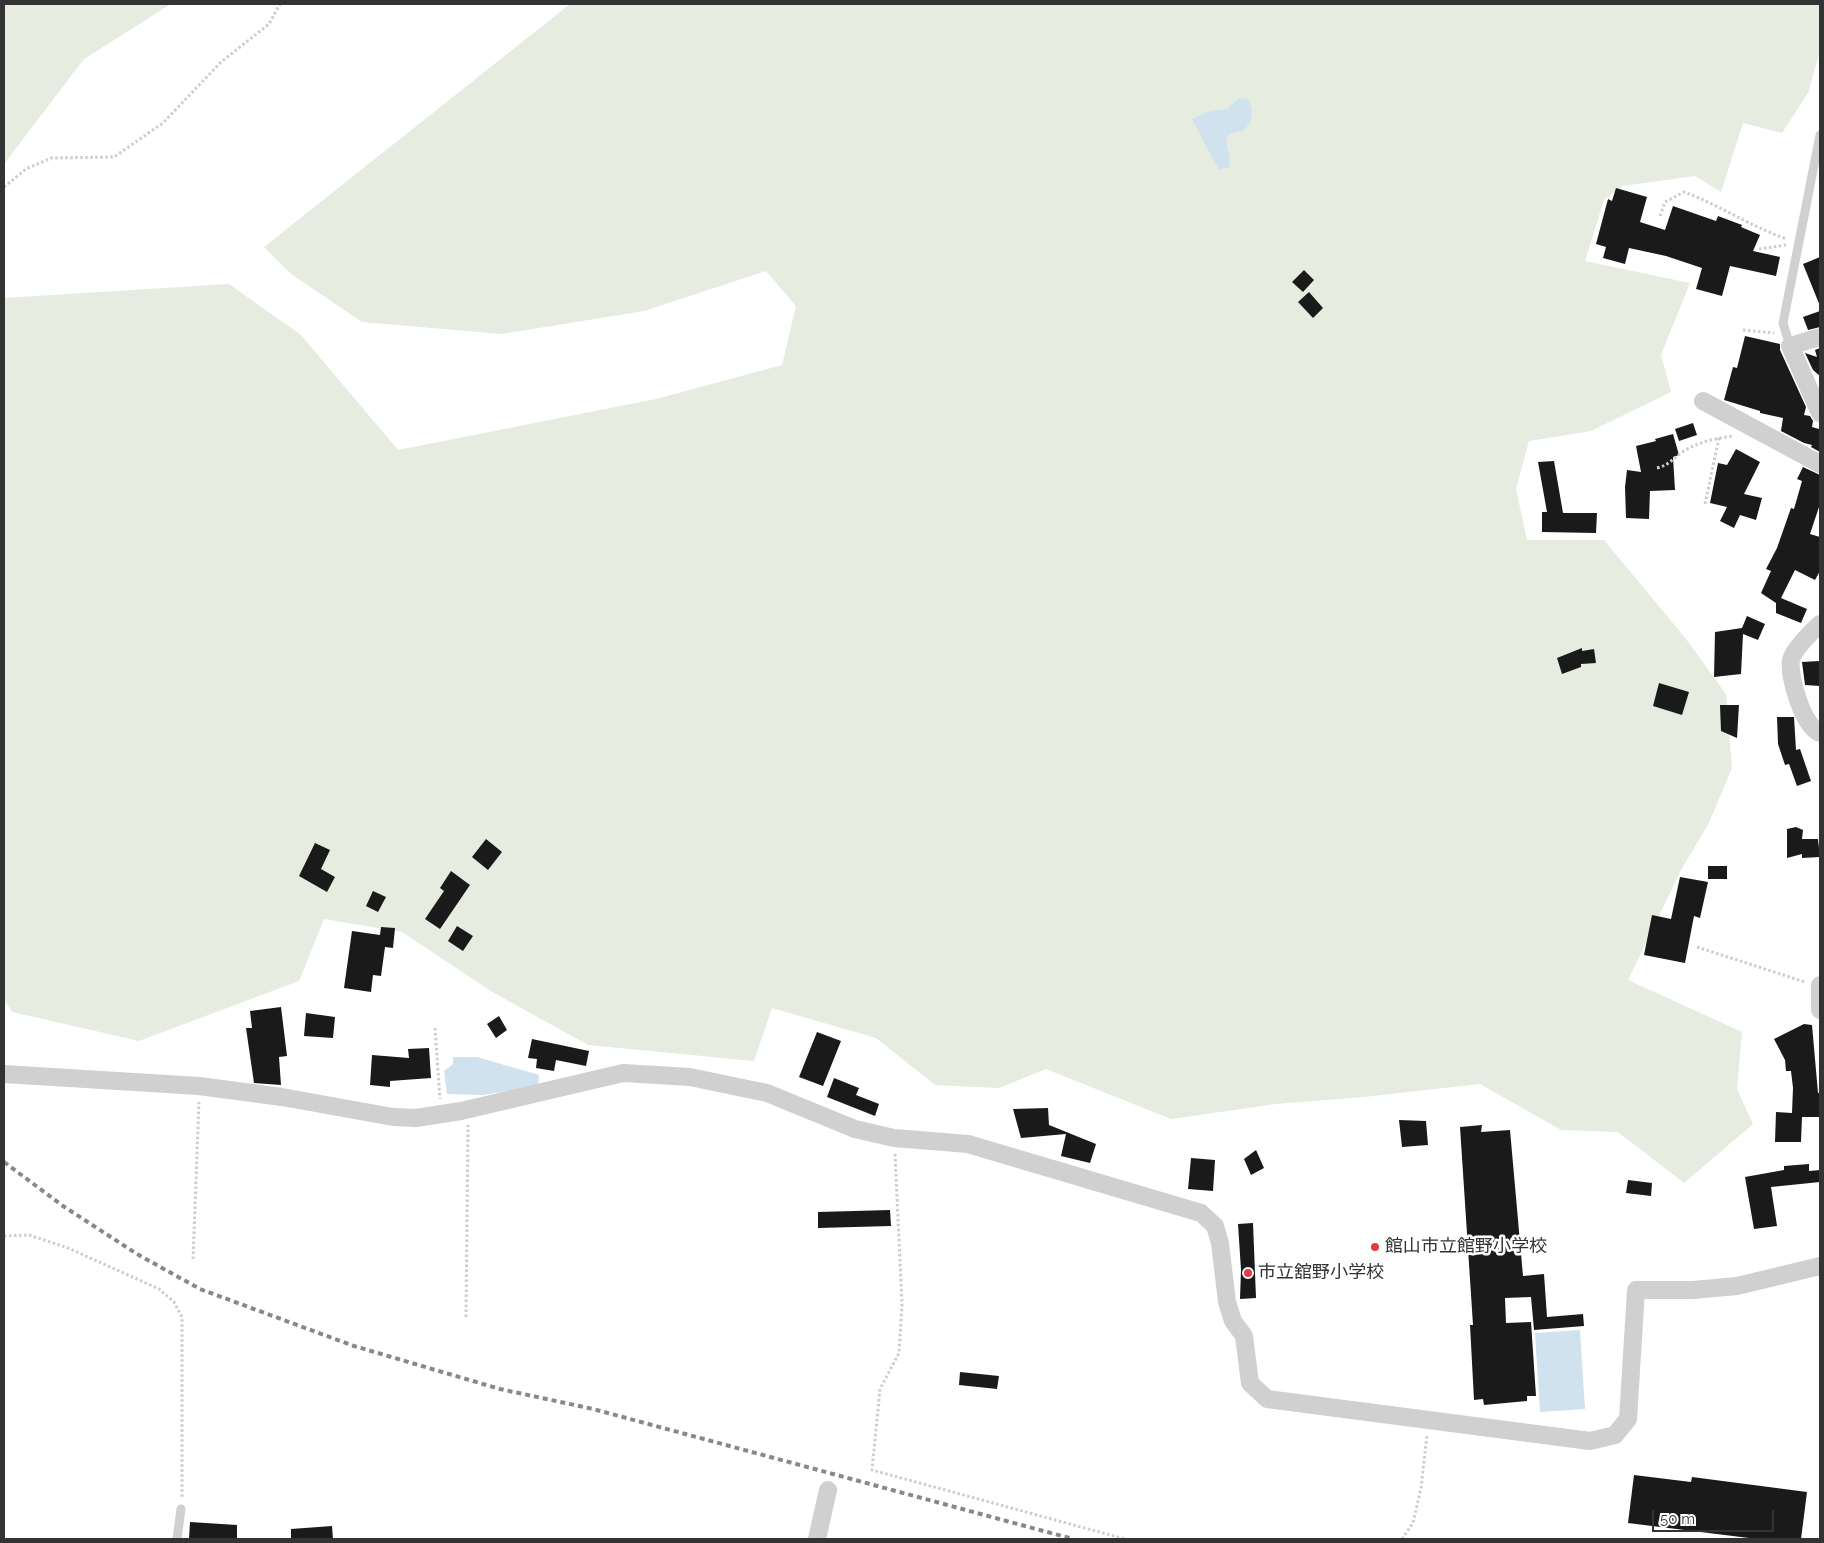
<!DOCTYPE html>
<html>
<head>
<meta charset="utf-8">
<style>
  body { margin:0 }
  #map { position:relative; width:1824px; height:1543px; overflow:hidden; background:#fff; font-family:Raleway,sans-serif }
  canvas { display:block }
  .frame { position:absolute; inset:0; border:5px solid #333; pointer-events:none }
  .scale { position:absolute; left:1652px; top:1510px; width:122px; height:22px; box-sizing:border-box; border:2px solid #333; border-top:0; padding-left:6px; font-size:15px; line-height:18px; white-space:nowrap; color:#333; -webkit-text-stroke:4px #fff; paint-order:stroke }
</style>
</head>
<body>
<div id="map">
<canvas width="1824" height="1543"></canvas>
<div class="frame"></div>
<div class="scale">50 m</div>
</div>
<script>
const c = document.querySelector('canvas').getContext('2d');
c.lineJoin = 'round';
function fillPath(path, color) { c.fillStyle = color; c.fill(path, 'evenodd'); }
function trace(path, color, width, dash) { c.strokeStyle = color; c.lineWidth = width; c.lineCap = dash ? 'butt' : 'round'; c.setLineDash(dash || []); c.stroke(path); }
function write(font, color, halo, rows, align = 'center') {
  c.font = font + ' Raleway,"Noto Sans JP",sans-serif'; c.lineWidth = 5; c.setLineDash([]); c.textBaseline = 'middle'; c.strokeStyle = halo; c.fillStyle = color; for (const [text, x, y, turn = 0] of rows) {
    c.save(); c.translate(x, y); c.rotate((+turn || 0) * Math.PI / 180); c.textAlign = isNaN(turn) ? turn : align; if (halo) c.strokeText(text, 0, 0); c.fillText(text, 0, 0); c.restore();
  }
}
const green = new Path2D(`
  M 4,4 L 171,4 L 84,59 L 4,164 Z
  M 570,4 L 1820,4 L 1820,51 L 1808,93 L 1782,133 L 1743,123 L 1721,192 L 1695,176 L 1622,186 L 1604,200 L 1585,261 L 1690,283 L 1661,355 L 1671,392 L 1591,431 L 1529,441 L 1516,489 L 1527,540 L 1604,540 L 1686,639 L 1726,694 L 1732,768 L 1709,823 L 1681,870 L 1628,980 L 1742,1032 L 1737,1089 L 1753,1124 L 1684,1183 L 1618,1132 L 1561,1130 L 1480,1084 L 1364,1097 L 1276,1104 L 1171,1119 L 1046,1069 L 999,1088 L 935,1085 L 876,1038 L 772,1008 L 754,1061 L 588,1045 L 494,993 L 402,932 L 324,919 L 299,981 L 139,1041 L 12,1012 L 4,999 L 4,298 L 229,284 L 301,335 L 398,450 L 656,399 L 782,365 L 796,306 L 766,271 L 644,311 L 502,334 L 362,322 L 291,274 L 264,247 Z`);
const water = new Path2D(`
  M 1239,98 L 1247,99 C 1255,108 1253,123 1243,131 C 1214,132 1233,150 1229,167 L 1219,170 L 1192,119 L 1210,111 L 1227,109 Z
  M 453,1057 L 477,1057 L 539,1075 L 538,1086 L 483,1095 L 447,1094 L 444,1071 L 453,1064 Z
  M 1580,1330 L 1585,1409 L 1540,1412 L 1535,1333 Z`);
const building = new Path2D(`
  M 1616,188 L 1647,197 L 1640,222 L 1665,230 L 1673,206 L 1716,221 L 1718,216 L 1742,225 L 1741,227 L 1760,235 L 1753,251 L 1780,257 L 1776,276 L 1730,266 L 1722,296 L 1696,289 L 1702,268 L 1666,256 L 1629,248 L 1625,264 L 1603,258 L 1606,247 L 1596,244 L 1608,199 L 1612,201 Z
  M 1820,257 L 1820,306 L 1803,264 Z
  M 1304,270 L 1314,280 L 1303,292 L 1292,282 Z
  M 1309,292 L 1323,308 L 1313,318 L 1298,302 Z
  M 1820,311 L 1820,327 L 1808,330 L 1803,317 Z
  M 1745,336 L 1780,344 L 1780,350 L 1806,407 L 1804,415 L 1810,416 L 1813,421 L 1812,427 L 1819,429 L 1820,428 L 1820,452 L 1811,447 L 1812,445 L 1804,443 L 1781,431 L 1783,418 L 1760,413 L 1760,411 L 1724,400 L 1733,367 L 1737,368 Z
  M 1820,348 L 1820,376 L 1813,370 L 1805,353 L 1817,357 L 1815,350 Z
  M 1693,423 L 1697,435 L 1679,441 L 1675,429 Z
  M 1673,434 L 1679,455 L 1673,457 L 1675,490 L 1650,491 L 1649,519 L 1626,518 L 1625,487 L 1627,470 L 1641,472 L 1636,446 L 1656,441 L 1655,439 Z
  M 1736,449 L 1760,462 L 1744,494 L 1762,498 L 1756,520 L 1740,515 L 1734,528 L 1720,521 L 1727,507 L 1710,503 L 1718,463 L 1727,465 Z
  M 1554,461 L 1563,513 L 1597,513 L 1596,533 L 1542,532 L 1542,512 L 1547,512 L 1538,462 Z
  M 1803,467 L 1820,475 L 1820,504 L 1810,534 L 1820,537 L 1820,571 L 1815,580 L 1795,570 L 1781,598 L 1807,609 L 1801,623 L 1776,613 L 1776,603 L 1761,593 L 1771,571 L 1766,569 L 1777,548 L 1791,508 L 1794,509 L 1802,481 L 1797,479 Z
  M 1747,616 L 1765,624 L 1758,640 L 1743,634 L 1741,674 L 1714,677 L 1715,632 L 1742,628 Z
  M 1582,648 L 1582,651 L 1594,649 L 1596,663 L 1581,664 L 1581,667 L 1562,674 L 1557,658 Z
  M 1820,661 L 1820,686 L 1805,685 L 1802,662 Z
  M 1659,683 L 1689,692 L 1682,715 L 1653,706 Z
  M 1720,705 L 1739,705 L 1737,738 L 1721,731 Z
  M 1777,717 L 1794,717 L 1796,750 L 1800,749 L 1811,781 L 1797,786 L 1789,764 L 1785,765 L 1778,744 Z
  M 1796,827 L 1803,830 L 1802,839 L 1818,839 L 1820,857 L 1802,858 L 1802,854 L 1787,858 L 1787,829 Z
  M 486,839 L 502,852 L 488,870 L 472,857 Z
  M 315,843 L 330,850 L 321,869 L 335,877 L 327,892 L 299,876 Z
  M 1708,866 L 1727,866 L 1727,879 L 1708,879 Z
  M 451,871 L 470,885 L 440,929 L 425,919 L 444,891 L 440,888 Z
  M 1680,877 L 1708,882 L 1700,918 L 1694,916 L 1685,963 L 1644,955 L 1652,915 L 1671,919 Z
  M 373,891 L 386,897 L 378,912 L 366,906 Z
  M 457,926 L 473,936 L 463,951 L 448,941 Z
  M 381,927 L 395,928 L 393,948 L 385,947 L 381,976 L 373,975 L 371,992 L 344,988 L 352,931 L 380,935 Z
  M 281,1007 L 287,1056 L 279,1057 L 281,1085 L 254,1083 L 246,1028 L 252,1028 L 250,1011 Z
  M 306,1013 L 335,1017 L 333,1038 L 304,1036 Z
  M 499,1016 L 507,1030 L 496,1038 L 487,1024 Z
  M 1804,1024 L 1812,1025 L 1818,1093 L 1820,1093 L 1820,1117 L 1802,1117 L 1801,1142 L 1775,1142 L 1776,1112 L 1792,1113 L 1793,1088 L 1791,1071 L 1786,1071 L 1785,1060 L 1774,1039 Z
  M 817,1032 L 841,1041 L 823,1086 L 799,1077 Z
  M 532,1039 L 589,1051 L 586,1066 L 556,1060 L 554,1071 L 536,1068 L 537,1059 L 528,1058 Z
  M 429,1048 L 431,1078 L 390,1081 L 390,1087 L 370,1085 L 372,1055 L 409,1058 L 408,1049 Z
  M 834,1078 L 859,1088 L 856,1095 L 879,1104 L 875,1116 L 827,1097 Z
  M 1048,1108 L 1049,1125 L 1096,1144 L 1090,1163 L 1061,1156 L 1066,1134 L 1021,1138 L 1013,1109 Z
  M 1399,1120 L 1426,1121 L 1428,1145 L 1402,1147 Z
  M 1482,1125 L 1481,1132 L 1510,1130 L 1523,1276 L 1544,1274 L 1547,1317 L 1583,1314 L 1584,1326 L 1534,1330 L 1531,1297 L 1505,1298 L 1506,1323 L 1531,1322 L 1536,1396 L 1527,1396 L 1527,1401 L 1484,1405 L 1483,1399 L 1474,1400 L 1470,1325 L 1473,1325 L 1460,1127 Z
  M 1256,1150 L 1264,1168 L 1251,1175 L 1244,1159 Z
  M 1191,1158 L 1215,1160 L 1213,1191 L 1188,1189 Z
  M 1809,1164 L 1809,1171 L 1820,1170 L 1820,1182 L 1771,1187 L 1777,1226 L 1754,1229 L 1745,1177 L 1784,1170 L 1784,1166 Z
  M 1628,1180 L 1652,1183 L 1651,1196 L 1626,1193 Z
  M 890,1210 L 891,1226 L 818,1228 L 818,1212 Z
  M 1253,1223 L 1256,1298 L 1240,1299 L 1241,1270 L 1238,1224 Z
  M 960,1372 L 999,1376 L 997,1389 L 959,1385 Z
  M 1634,1475 L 1691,1482 L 1692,1477 L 1807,1492 L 1801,1539 L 1757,1539 L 1628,1523 Z
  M 190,1522 L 237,1525 L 237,1539 L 189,1539 Z
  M 332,1526 L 333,1539 L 291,1539 L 291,1529 Z`);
const path = new Path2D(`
  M 4,187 L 26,169 L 51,158 L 114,157 L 163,123 L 221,62 L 269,24 L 280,4
  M 1660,216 L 1665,202 L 1684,192 C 1720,205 1751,227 1787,239
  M 1759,249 L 1786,245
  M 1743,330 L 1774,333
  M 1657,468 C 1670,465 1674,457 1684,451 C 1699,442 1716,438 1734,436
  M 1705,504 L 1719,438
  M 1697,947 L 1805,982
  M 435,1028 L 440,1099
  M 895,1154 L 902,1304 L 899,1353 L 880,1389 L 872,1470 L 1125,1539
  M 4,1236 L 29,1235 L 68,1248 L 159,1289 L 174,1302 L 182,1317 L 182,1499
  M 193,1259 L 199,1102
  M 466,1317 L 468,1125
  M 1402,1539 L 1413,1523 L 1421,1488 L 1427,1435`);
const lane = new Path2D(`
  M 1790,346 L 1783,323 L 1820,135
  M 177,1539 L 181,1509`);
const street = new Path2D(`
  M 1820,337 L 1790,346 L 1820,413
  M 1703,401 L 1820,464
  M 1820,624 C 1812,631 1793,650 1791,660 C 1788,677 1804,728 1820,733
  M 1820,985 L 1820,1010
  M 4,1074 L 199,1086 L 282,1097 L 393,1117 L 416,1118 L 461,1111 L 623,1073 L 690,1077 L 767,1093 L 855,1129 L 894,1138 L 968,1144 L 1201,1213 L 1215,1226 L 1220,1243 L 1227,1302 L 1233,1321 L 1244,1336 L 1250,1383 L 1267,1399 L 1590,1441 L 1615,1435 L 1628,1419 L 1636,1290 L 1693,1290 L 1737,1286 L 1820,1266
  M 817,1539 L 828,1490`);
const rail = new Path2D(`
  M 4,1162 L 63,1206 L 137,1254 L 200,1289 L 354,1346 L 500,1389 L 593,1409 L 1073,1539`);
const markers = [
  [1375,1247,5,"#e63946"],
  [1248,1273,5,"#e63946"]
];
const poiNames = [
  ["館山市立館野小学校",1385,1247],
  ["市立舘野小学校",1258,1273]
];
fillPath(green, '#e6ecdf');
fillPath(water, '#cfe2ee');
fillPath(building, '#1a1a1a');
trace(path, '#cdcdcd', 3, [2.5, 2.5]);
trace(lane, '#d0d0d0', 9);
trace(street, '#d0d0d0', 18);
trace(rail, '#888', 4, [5, 4]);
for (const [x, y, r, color] of markers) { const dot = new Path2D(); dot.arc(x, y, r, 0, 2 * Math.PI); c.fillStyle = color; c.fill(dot); trace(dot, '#fff', 2); }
write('18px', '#333', '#fff', poiNames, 'left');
</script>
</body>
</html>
